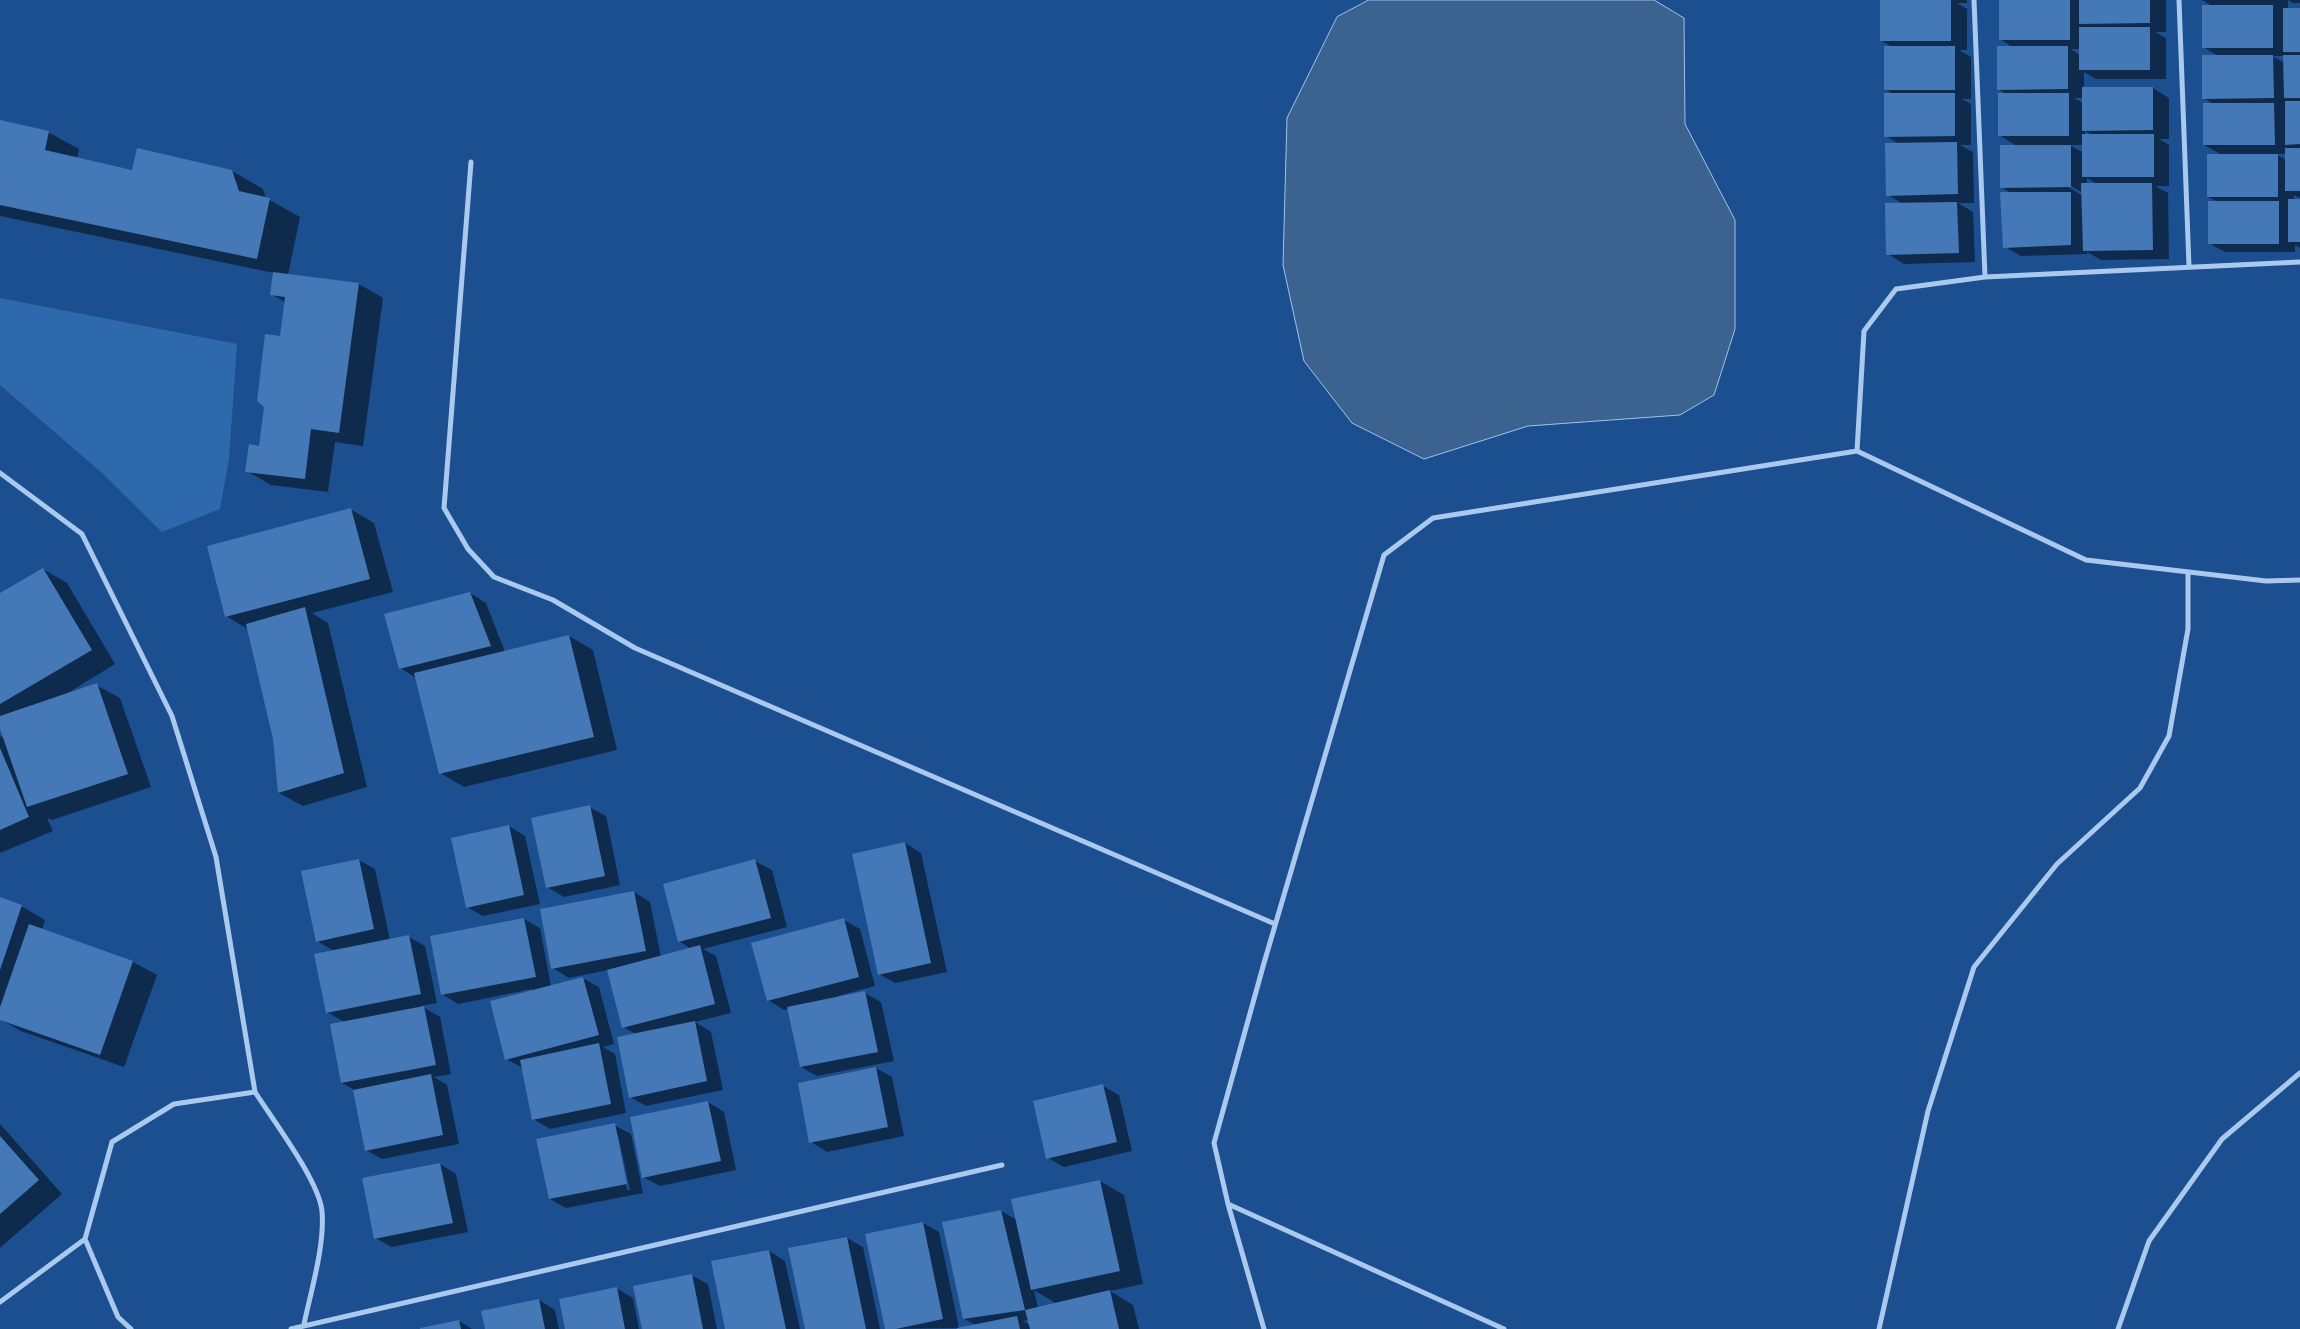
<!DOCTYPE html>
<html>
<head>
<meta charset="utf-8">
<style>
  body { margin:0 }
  canvas { display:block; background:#1b4f8f }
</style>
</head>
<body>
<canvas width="2300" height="1329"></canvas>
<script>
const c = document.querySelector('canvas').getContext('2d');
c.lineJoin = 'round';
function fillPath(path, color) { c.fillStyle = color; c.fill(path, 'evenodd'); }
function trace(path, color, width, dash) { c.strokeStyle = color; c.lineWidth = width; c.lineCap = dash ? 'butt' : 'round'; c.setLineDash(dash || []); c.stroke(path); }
const green = new Path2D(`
  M 0,298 L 237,344 L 229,459 L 220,509 L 162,532 L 102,473 L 0,385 Z`);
const water = new Path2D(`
  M 1369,0 L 1654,0 L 1684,18 L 1685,124 L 1735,220 L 1735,329 L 1714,395 L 1680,415 L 1528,426 L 1424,459 L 1352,423 L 1304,361 L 1283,265 L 1287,118 L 1337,17 Z`);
const shadow = new Path2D(`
  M 1882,0 L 1967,0 L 1967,3 L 1957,3 L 1967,9 L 1967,50 L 1959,50 L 1971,57 L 1971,99 L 1962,99 L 1971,104 L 1971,145 L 1960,145 L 1973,152 L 1974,203 L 1958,203 L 1973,212 L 1975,262 L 1904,264 L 1888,254 L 1903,204 L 1888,195 L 1899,144 L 1886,136 L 1894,95 L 1885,89 L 1894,48 L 1882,41 Z
  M 2000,0 L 2166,0 L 2166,32 L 2155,32 L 2166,38 L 2166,79 L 2096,79 L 2084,72 L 2084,88 L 2153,88 L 2169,98 L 2169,139 L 2159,139 L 2169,145 L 2169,186 L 2155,186 L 2168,193 L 2169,259 L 2101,260 L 2087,252 L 2087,254 L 2021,256 L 2005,247 L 2011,193 L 2001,187 L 2017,146 L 1999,135 L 2008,95 L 1998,89 L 2014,48 L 2000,39 ZM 2070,49 L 2080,49 L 2080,55 ZM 2074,98 L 2083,98 L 2083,103 ZM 2085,131 L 2093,135 L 2085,135 ZM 2069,145 L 2084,145 L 2084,153 ZM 2087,178 L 2097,184 L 2087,184 ZM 2066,183 L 2083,193 L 2083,196 L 2065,185 Z
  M 2202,0 L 2288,0 L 2288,10 L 2300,10 L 2300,198 L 2294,195 L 2294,200 L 2300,200 L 2300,248 L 2295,245 L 2295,252 L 2225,252 L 2209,243 L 2218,202 L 2208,197 L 2222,155 L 2204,145 L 2213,104 L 2204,98 L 2220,57 L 2203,47 L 2212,6 ZM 2272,56 L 2285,56 L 2285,63 ZM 2276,154 L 2286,154 L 2286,160 Z
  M 2288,0 L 2300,0 L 2300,3 L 2293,3 Z
  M 0,121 L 48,132 L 79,149 L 77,159 L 133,171 L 232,171 L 263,189 L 266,198 L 300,217 L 288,275 L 359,284 L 383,298 L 363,446 L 335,442 L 328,492 L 271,485 L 247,471 L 260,447 L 281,337 L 285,302 L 271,294 L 274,273 L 0,216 Z
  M 350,509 L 374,523 L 393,592 L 312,613 L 328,623 L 367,787 L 303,806 L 279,793 L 274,739 L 248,629 L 226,616 Z
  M 43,569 L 67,583 L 115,664 L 63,696 L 96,685 L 120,698 L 151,787 L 52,820 L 47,818 L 53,831 L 0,853 L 0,736 L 4,738 L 0,725 L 0,594 Z
  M 470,593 L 486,603 L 505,652 L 569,636 L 593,650 L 617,750 L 464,787 L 440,773 L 416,678 L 400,668 Z
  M 589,807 L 606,816 L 620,885 L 564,897 L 547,887 Z
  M 509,826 L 525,836 L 540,904 L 483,916 L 467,907 Z
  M 905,843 L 921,853 L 947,972 L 895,983 L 879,974 Z
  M 359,860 L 375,869 L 390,940 L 409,937 L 425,946 L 437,1003 L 421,1006 L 440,1017 L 451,1074 L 434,1077 L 447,1085 L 459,1144 L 382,1159 L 366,1150 L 356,1091 L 342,1083 L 346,1023 L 327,1012 L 334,951 L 317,941 Z
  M 755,861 L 772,870 L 787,927 L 703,949 L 716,956 L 731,1013 L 695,1022 L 711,1032 L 723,1090 L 646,1106 L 630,1097 L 636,1034 L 623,1027 L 608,970 L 569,978 L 553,968 L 634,892 L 650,902 L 661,957 L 691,949 L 679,941 Z
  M 0,898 L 21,906 L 45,920 L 42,930 L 133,962 L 157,975 L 124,1067 L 21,1031 L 0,1019 Z
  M 524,919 L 540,928 L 551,986 L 583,978 L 599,987 L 614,1044 L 603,1047 L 615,1054 L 626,1113 L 550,1129 L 533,1119 L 523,1068 L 506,1059 L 532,989 L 458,1004 L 442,994 Z
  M 844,920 L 860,929 L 875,986 L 838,996 L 839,998 L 865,993 L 881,1002 L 894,1061 L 817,1076 L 801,1067 L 789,1009 L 784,1010 L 768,1000 Z
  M 876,1068 L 892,1077 L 904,1136 L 827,1152 L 811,1142 Z
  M 1103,1086 L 1119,1095 L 1132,1151 L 1064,1167 L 1048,1158 Z
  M 708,1102 L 724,1112 L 736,1170 L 660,1186 L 643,1177 Z
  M 0,1124 L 62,1194 L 0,1248 Z
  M 614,1125 L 631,1134 L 643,1193 L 566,1208 L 550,1199 ZM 616,1135 L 618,1135 L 630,1190 L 627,1190 Z
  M 440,1164 L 456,1174 L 468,1232 L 392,1247 L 375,1238 Z
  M 1100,1181 L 1124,1195 L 1143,1284 L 1110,1291 L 1133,1305 L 1139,1329 L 960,1329 L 976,1325 L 964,1319 L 1001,1211 L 1017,1220 ZM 1034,1290 L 1057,1304 L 1038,1308 ZM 1029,1320 L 1030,1325 L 1023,1321 Z
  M 923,1223 L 939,1232 L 959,1328 L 886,1329 Z
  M 847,1238 L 863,1247 L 880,1329 L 807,1329 Z
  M 769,1251 L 785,1261 L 800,1329 L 726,1329 Z
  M 691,1275 L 708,1284 L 717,1329 L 643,1329 Z
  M 616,1288 L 633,1298 L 639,1329 L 566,1329 Z
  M 539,1300 L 555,1310 L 559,1329 L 486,1329 Z
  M 459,1321 L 472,1329 L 422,1329 Z`);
const building = new Path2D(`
  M 1880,0 L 1951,0 L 1951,41 L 1880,41 Z
  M 1999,0 L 2070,0 L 2070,40 L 1999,40 Z
  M 2079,0 L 2150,0 L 2150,23 L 2079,24 Z
  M 2202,5 L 2273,5 L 2273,48 L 2202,48 Z
  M 2283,8 L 2300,8 L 2300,52 L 2283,52 Z
  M 2079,27 L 2150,27 L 2150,70 L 2079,70 Z
  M 1884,46 L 1955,46 L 1955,90 L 1884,90 Z
  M 1997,46 L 2068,46 L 2068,89 L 1997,90 Z
  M 2202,55 L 2273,55 L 2274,98 L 2202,99 Z
  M 2283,55 L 2300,55 L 2300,98 L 2284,98 Z
  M 2082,87 L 2153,87 L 2153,130 L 2082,131 Z
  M 1884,93 L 1955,93 L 1955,136 L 1884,137 Z
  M 1998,93 L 2069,93 L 2069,136 L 1998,136 Z
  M 2285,101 L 2300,101 L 2300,144 L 2285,145 Z
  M 2203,103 L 2274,103 L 2275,145 L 2203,145 Z
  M 0,120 L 49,131 L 45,150 L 132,170 L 137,148 L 232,170 L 239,191 L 270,198 L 257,259 L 0,205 Z
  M 2082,134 L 2154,134 L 2154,177 L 2082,177 Z
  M 1957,142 L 1958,194 L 1886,196 L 1885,143 Z
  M 2000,145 L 2071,145 L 2071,187 L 2000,188 Z
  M 2285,148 L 2300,148 L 2300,191 L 2285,191 Z
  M 2207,154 L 2278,154 L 2278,197 L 2207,197 Z
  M 2081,183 L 2152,183 L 2153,250 L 2083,251 Z
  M 2000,192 L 2071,192 L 2071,245 L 2003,248 Z
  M 2288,199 L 2300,199 L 2300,242 L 2288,242 Z
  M 2208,201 L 2279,201 L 2279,244 L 2208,244 Z
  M 1957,202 L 1959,253 L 1886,255 L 1885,203 Z
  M 273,272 L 359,283 L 339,433 L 311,429 L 305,479 L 245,472 L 249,444 L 259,446 L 264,407 L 257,401 L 265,334 L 280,336 L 285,297 L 270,295 Z
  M 351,508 L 370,579 L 225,617 L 207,546 Z
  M 43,568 L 92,650 L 0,704 L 0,593 Z
  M 470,592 L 491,646 L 399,669 L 384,614 Z
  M 305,607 L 344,773 L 278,793 L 273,739 L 246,624 Z
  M 569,635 L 594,737 L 439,774 L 414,673 Z
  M 97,683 L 128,774 L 27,807 L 0,729 L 0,716 Z
  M 0,748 L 29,817 L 0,830 Z
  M 590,805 L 605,876 L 546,888 L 531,818 Z
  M 509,825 L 524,895 L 466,908 L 451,838 Z
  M 905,842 L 931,963 L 878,975 L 852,854 Z
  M 359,859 L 374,929 L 316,942 L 301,871 Z
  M 755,859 L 771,918 L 678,942 L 663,884 Z
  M 634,891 L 646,951 L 551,969 L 540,909 Z
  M 0,897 L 22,905 L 0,970 Z
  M 524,918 L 536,977 L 441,995 L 430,936 Z
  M 844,918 L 859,977 L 767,1001 L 751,943 Z
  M 29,924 L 133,961 L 100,1055 L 0,1020 L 0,1007 Z
  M 409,935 L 421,994 L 326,1013 L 314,954 Z
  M 700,945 L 715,1004 L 622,1028 L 607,970 Z
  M 583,977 L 599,1035 L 505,1060 L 490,1001 Z
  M 865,991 L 878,1052 L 800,1067 L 787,1007 Z
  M 424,1006 L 436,1065 L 341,1083 L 330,1024 Z
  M 695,1021 L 707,1081 L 629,1098 L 617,1037 Z
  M 599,1043 L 611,1104 L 532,1120 L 520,1060 Z
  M 876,1067 L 888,1127 L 809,1143 L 798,1083 Z
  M 431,1074 L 443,1135 L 365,1151 L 353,1090 Z
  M 1103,1084 L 1117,1142 L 1046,1159 L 1033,1101 Z
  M 708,1101 L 721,1161 L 642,1178 L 630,1117 Z
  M 615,1123 L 627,1184 L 549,1199 L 536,1139 Z
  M 0,1136 L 39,1180 L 0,1214 Z
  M 440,1163 L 453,1223 L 374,1239 L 362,1178 Z
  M 1100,1180 L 1120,1271 L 1031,1290 L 1011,1199 Z
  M 1001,1210 L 1025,1310 L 963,1319 L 942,1222 Z
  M 923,1222 L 943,1319 L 896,1329 L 885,1329 L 865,1234 Z
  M 847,1237 L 866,1329 L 805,1329 L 788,1248 Z
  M 769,1250 L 786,1329 L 725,1329 L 711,1261 Z
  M 692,1274 L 703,1329 L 642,1329 L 633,1286 Z
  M 617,1287 L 625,1329 L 565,1329 L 559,1299 Z
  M 1110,1290 L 1119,1329 L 1030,1329 L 1025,1310 Z
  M 539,1299 L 545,1329 L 485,1329 L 481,1311 Z
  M 1017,1316 L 1020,1329 L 957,1329 L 957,1328 Z
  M 459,1320 L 461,1329 L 420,1329 L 420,1328 Z`);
const street = new Path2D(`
  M 1974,0 L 1985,277
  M 2179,0 L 2189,266
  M 471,162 L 444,508 L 468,549 L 494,577 L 553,600 L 635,648 L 1275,924
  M 1857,451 L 1864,331 L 1896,289 L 1985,277 L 2300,262
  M 0,473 L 82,534 L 172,716 L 216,857 L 255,1092
  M 1228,1204 L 1264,1329
  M 85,1239 L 118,1317 L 131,1329
  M 0,1302 L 85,1239 L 112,1142 L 174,1104 L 255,1092 C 273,1120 319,1181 322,1211 C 325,1245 311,1291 304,1324
  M 291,1329 L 1002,1165
  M 1504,1329 L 1228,1204 L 1214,1143 L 1264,963 L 1384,555 L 1433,518 L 1857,451 L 2086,560 L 2266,581 L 2300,580
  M 1879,1329 L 1928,1111 L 1974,967 L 2057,864 L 2140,788 L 2169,736 L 2188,629 L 2188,572
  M 2118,1329 L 2149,1241 L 2222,1139 L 2300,1073`);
fillPath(green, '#2e69ad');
fillPath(water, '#3c6290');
trace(water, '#9cc4f0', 1);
fillPath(shadow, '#0007');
fillPath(building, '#4478b7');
trace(street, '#a9c9ee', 5);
</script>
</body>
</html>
